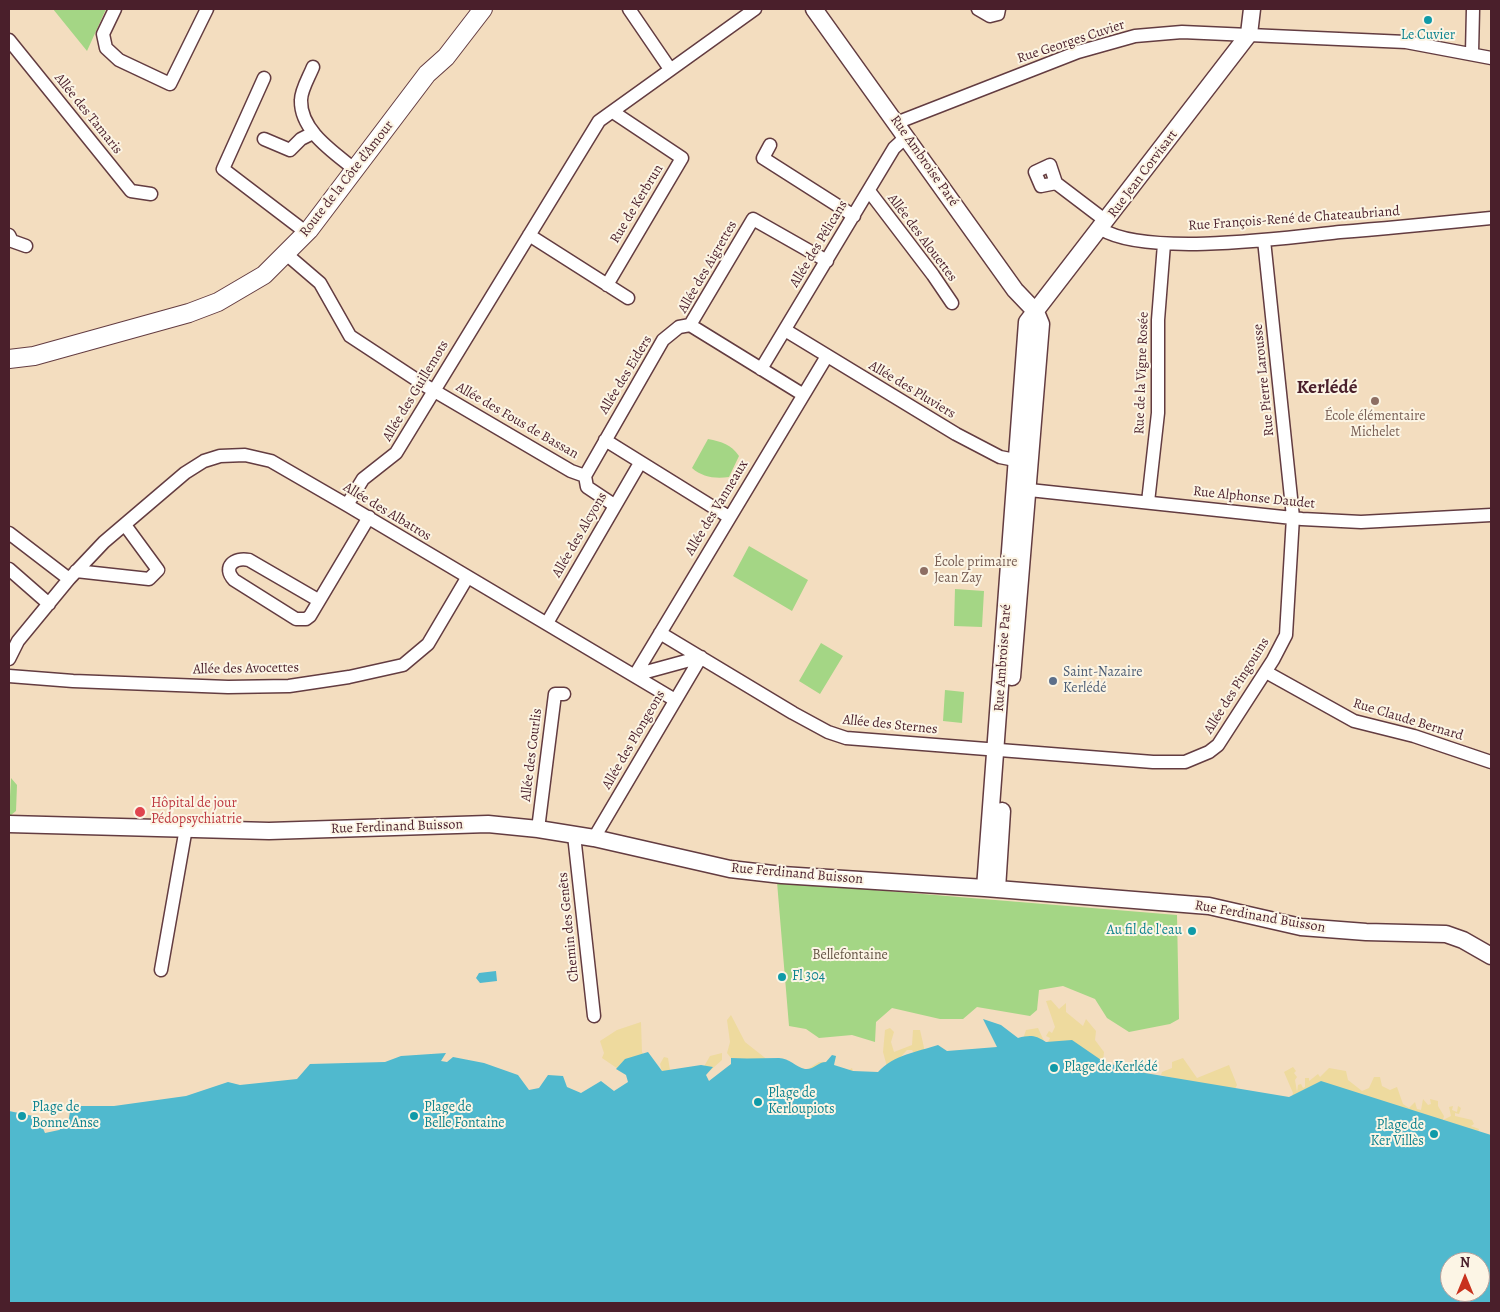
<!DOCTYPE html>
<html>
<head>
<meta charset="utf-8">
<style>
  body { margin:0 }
  #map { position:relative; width:1500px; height:1312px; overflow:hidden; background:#f3ddbf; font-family:Alegreya,serif }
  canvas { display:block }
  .frame { position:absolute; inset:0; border:10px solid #4a1f2b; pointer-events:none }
  .north { position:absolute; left:1440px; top:1252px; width:50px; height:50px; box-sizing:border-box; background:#fcf5e5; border:1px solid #b59f9b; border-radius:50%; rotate:0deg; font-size:14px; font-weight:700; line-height:20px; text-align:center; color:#4a1f2b }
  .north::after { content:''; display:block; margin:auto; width:18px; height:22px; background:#c8321e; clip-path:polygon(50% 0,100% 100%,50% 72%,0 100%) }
</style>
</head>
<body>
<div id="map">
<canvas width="1500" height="1312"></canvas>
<div class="frame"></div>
<div class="north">N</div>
</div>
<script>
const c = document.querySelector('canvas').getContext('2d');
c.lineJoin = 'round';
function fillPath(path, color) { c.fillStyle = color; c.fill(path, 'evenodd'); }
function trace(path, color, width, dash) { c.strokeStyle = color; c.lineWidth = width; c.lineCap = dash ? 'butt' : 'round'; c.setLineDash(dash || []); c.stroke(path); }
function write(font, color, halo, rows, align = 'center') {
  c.font = font + ' Alegreya,serif'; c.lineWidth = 4; c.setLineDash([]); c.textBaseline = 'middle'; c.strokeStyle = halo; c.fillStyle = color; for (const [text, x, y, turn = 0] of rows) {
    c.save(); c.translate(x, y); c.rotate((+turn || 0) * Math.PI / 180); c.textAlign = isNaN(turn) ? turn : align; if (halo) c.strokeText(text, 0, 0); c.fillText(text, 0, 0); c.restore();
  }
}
const green = new Path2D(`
  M 53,9 L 106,9 L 87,51 Z
  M 708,439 C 722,442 731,444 739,456 L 729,477 C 715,479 702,477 692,468 Z
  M 749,546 L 808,580 L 792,611 L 733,576 Z
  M 955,589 L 984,591 L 982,627 L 954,626 Z
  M 821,643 L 843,656 L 820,694 L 799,681 Z
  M 945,690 L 964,692 L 962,723 L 943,721 Z
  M 11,778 L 17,785 L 16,811 L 11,815 L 9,815 Z
  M 777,882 L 1177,915 L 1179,1019 L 1170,1024 L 1129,1032 L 1107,1018 L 1095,999 L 1063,986 L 1039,990 L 1037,1010 L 1030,1016 L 977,1007 L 963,1019 L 940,1019 L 892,1008 L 876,1022 L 875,1042 L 852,1035 L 819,1038 L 806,1029 L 789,1026 Z`);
const sand = new Path2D(`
  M 1051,1000 L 1059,1009 L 1066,1003 L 1066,1012 L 1083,1026 L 1086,1019 L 1096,1031 L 1095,1040 L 1104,1052 L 1102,1074 C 1116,1087 1117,1103 1118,1122 L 1101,1135 L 998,1117 L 980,1129 C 975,1106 972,1087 946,1083 L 935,1094 L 929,1090 L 921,1093 L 906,1081 L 902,1083 L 909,1100 L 898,1108 L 900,1099 L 898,1095 L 893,1107 L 891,1103 L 887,1108 L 880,1109 L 870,1123 L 862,1122 L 855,1117 L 850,1118 L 853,1122 L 852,1124 L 847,1121 L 835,1120 L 834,1117 L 828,1118 L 831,1113 L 824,1117 L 825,1108 L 822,1106 L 818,1110 L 820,1126 L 815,1125 C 815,1119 816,1113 810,1109 L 806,1113 L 806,1108 L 802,1107 L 800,1101 L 803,1098 L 798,1094 L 790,1097 L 793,1103 L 787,1106 L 788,1109 L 770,1111 L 769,1106 L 765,1108 L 759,1105 L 745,1106 L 734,1125 L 736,1142 L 729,1155 L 725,1189 L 695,1187 L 692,1148 L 661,1110 L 651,1110 L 652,1103 L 641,1099 L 641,1093 L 631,1089 L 627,1075 L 602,1058 L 604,1053 L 600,1041 L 617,1030 L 641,1022 L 642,1052 L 651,1068 L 648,1074 L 661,1086 L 664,1080 L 660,1064 L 664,1057 L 668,1058 L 670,1070 L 679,1082 L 687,1082 L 689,1078 L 685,1072 L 690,1070 L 694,1076 L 702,1070 L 710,1056 L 722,1053 L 722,1060 L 704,1076 L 706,1087 L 717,1088 L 723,1082 L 721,1074 L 731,1064 L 731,1058 L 727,1053 L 730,1042 L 727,1020 L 731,1015 L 745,1042 L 769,1061 L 802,1069 L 802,1073 L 797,1074 L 796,1078 L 802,1077 L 803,1081 L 795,1085 L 797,1091 L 809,1094 L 815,1092 L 815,1085 L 810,1080 L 812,1078 L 808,1069 L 819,1062 L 826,1062 L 832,1056 L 836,1056 L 833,1066 L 845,1072 L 852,1068 L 854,1075 L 851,1079 L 845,1079 L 845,1085 L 856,1082 L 872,1081 L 872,1087 L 885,1102 L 889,1100 L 893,1091 L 889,1080 L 885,1083 L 884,1076 L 889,1074 L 883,1052 L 885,1030 L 890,1028 L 894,1032 L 891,1042 L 894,1052 L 912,1045 L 913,1030 L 920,1030 L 925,1052 L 930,1049 L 940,1057 L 938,1062 L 944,1068 L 936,1074 L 942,1081 L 951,1077 L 951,1070 L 948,1067 L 958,1064 L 958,1056 L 968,1054 L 965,1064 L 971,1069 L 968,1076 L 982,1097 L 1009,1100 L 1024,1079 L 1004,1067 L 1003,1044 L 1000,1039 L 1016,1042 L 1021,1045 L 1026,1030 L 1038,1028 L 1044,1041 L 1038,1045 L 1038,1057 L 1045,1060 L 1048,1049 L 1052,1044 L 1048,1042 L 1050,1038 L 1046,1036 L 1049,1031 L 1052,1033 L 1055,1027 L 1046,1001 ZM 907,1050 L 912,1050 L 919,1060 L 916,1063 L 911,1060 L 909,1063 L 913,1066 L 903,1070 L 897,1061 ZM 1057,1070 L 1065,1084 L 1041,1102 L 1034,1095 L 1041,1071 ZM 719,1099 L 726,1103 L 730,1115 L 718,1145 L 708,1142 L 697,1111 Z
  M 1183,1058 L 1197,1078 L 1229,1065 L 1237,1085 L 1233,1093 L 1161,1075 L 1162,1072 L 1172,1068 L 1172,1062 Z
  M 1293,1067 L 1296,1071 L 1294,1073 L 1297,1077 L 1295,1080 L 1297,1092 L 1298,1085 L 1301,1084 L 1303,1088 L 1305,1087 L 1305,1078 L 1309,1078 L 1309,1081 L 1318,1074 L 1320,1077 L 1329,1068 L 1346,1071 L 1348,1080 L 1362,1091 L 1369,1088 L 1374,1077 L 1380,1077 L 1382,1086 L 1390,1090 L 1397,1087 L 1403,1104 L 1409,1108 L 1415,1102 L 1417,1109 L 1421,1110 L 1423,1099 L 1428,1105 L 1431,1104 L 1430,1099 L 1438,1101 L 1438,1106 L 1444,1116 L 1443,1120 L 1451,1116 L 1449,1107 L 1453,1106 L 1452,1110 L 1457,1112 L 1458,1106 L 1461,1108 L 1459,1114 L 1455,1113 L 1455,1116 L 1472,1120 L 1474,1124 L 1471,1126 L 1479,1129 L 1478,1133 L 1291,1099 L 1293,1093 L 1284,1072 Z`);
const water = new Path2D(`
  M 496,971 L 497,981 L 480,983 L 476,978 L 479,973 Z
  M 983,1019 L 1001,1025 L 1018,1038 C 1030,1035 1035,1035 1046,1042 L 1072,1040 L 1104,1062 L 1139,1072 L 1289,1097 L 1321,1081 L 1491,1135 L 1491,1303 L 9,1303 L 9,1111 L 38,1117 L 45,1133 L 59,1130 L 68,1123 L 71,1106 L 114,1106 L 186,1096 L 228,1082 L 240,1085 L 297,1079 L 310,1064 L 385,1062 L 401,1056 L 446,1053 L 441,1061 L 447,1062 L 453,1057 L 484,1063 L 518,1075 L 529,1090 L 539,1088 L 548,1075 L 563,1076 L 567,1087 L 581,1093 L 601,1081 L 614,1091 L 628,1082 L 626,1075 L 616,1069 L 625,1059 L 648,1052 L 662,1071 L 701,1065 L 713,1067 L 706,1075 L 709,1081 L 731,1064 L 731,1058 C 747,1059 763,1058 779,1058 C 789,1058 796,1067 805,1069 C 814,1070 818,1062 826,1062 L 832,1055 L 836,1056 L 834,1065 L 853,1071 L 878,1072 C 894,1055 916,1052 938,1045 L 947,1051 L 997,1047 ZM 1450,1262 L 1480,1262 L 1480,1292 L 1450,1292 Z`);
const minor = new Path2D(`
  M 115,9 L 103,34 L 106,48 L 119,60 L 170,84 L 207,9
  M 629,9 L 670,69
  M 978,9 L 990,16 L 998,14 L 999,9
  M 9,40 L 131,191 L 151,194
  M 1472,53 L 1473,9
  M 313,67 C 309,77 301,90 301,100 C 300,130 332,151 353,168
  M 264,78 L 223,169 L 303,230
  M 896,123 L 1078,52 L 1135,36 L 1182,32 L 1406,42 L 1491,58
  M 264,139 L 290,150 L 301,139 L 313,133
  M 770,145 L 763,158 L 854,216
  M 1056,183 L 1041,186 L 1035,172 L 1050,165 L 1056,183 L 1106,221
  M 869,191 L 933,275 L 952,303
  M 1101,229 C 1146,257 1285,238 1340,232 C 1391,228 1441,223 1491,218
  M 9,235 L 12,241 L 26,246
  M 529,235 L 628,298
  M 285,253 L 320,283 L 350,336 L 426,386 L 571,471 L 585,476
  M 607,285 L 682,158 L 613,112
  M 690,325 L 753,219 L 827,261
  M 785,330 L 956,434 L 1000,457 L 1025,462
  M 761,369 L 894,148 L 906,137
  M 605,440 L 729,517
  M 1020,489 L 1302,519 L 1361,522 L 1491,515
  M 1148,502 L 1158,413 L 1158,320 L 1164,244
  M 347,505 L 363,479 L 396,453 L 599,121 L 755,9
  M 614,505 L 587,487 L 585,476 L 663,340 L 679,327 L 690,325 L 802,394
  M 9,533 L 69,579
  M 9,569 L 49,604
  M 76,571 L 149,579 L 158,570 L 125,525
  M 318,600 L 249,560 C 234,557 222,567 234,580 L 296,619 L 306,619 L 310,616 L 369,517
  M 547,623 L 640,463
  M 660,633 L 793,713 L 828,732 L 846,738 L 1153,762 L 1185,762 L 1209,752 L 1218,745 L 1273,660 L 1286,635 L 1293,517 L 1264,240
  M 9,659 L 18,641 L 69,579 L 104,542 L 185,473 L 204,461 L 220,456 L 245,455 L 271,461 L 347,505 L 675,700
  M 1266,672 L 1354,721 L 1414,736 L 1491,762
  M 635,675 L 827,356
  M 635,675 L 701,657
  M 9,676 L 73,681 L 228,687 L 289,686 L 349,677 L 403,665 L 428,644 L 467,578
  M 538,829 L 555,694 L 564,694
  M 574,835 L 594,1016
  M 594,838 L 701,657
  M 161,970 L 186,828`);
const tertiary = new Path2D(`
  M 814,9 L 1015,290 L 1036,312 L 1041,324 L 1012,677
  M 9,824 L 269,831 L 488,824 L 538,829 L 594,838 L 730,869 L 782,875 L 985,888 L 1209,906 L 1301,927 L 1366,932 L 1446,934 L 1463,940 L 1491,956
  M 985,888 L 1027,322 L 1249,34 L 1252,9
  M 997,889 L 1002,811`);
const secondary = new Path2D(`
  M 9,359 L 34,356 L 189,313 L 218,302 L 264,275 L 309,230 L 427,74 L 446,57 L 483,9`);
const markers = [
  [1428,20,5,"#0f9aa8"],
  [1375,401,5,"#8d6e63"],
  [924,571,5,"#8d6e63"],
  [1053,681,5,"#5c6f8a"],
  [140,812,6,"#e0444e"],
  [1192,931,5,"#0f9aa8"],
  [782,977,5,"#0f9aa8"],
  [1054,1068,5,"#0f9aa8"],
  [758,1102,5,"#0f9aa8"],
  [22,1116,5,"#0f9aa8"],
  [414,1116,5,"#0f9aa8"],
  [1434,1134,5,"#0f9aa8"]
];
const cultureNames = [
  ["Le Cuvier",1428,36,"center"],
  ["Au fil de l'eau",1182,931,"right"],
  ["Fl 304",792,977],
  ["Plage de Kerlédé",1064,1068],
  ["Plage de",768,1094],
  ["Kerloupiots",768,1110],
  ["Plage de",32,1108],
  ["Bonne Anse",32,1124],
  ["Plage de",424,1108],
  ["Belle Fontaine",424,1124],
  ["Plage de",1424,1126,"right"],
  ["Ker Villès",1424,1142,"right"]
];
const streetNames = [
  ["Rue Georges Cuvier",1071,42,-18],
  ["Allée des Tamaris",88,114,51],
  ["Rue Ambroise Paré",924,161,55],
  ["Rue Jean Corvisart",1143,174,-53],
  ["Route de la Côte d'Amour",347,179,-52],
  ["Rue de Kerbrun",637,204,-59],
  ["Rue François-René de Chateaubriand",1294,219,-4],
  ["Allée des Alouettes",922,238,53],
  ["Allée des Pélicans",819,244,-59],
  ["Allée des Aigrettes",708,267,-60],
  ["Rue de la Vigne Rosée",1142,373,-88],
  ["Allée des Eiders",626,375,-59],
  ["Rue Pierre Larousse",1264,380,-96],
  ["Allée des Pluviers",912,390,31],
  ["Allée des Guillemots",416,391,-59],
  ["Allée des Fous de Bassan",517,421,30],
  ["Rue Alphonse Daudet",1254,498,6],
  ["Allée des Vanneaux",717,508,-59],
  ["Allée des Albatros",387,512,31],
  ["Allée des Alcyons",580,535,-60],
  ["Rue Ambroise Paré",1003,658,-86],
  ["Allée des Avocettes",246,669,-1],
  ["Allée des Pingouins",1237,686,-58],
  ["Rue Claude Bernard",1408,720,17],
  ["Allée des Sternes",890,725,6],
  ["Allée des Plongeons",634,740,-60],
  ["Allée des Courlis",532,755,-83],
  ["Rue Ferdinand Buisson",397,827,-2],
  ["Rue Ferdinand Buisson",797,874,5],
  ["Rue Ferdinand Buisson",1260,917,10],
  ["Chemin des Genêts",569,927,-96]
];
const educationNames = [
  ["École élémentaire",1375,417],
  ["Michelet",1375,433],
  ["École primaire",934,563,"left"],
  ["Jean Zay",934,579,"left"]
];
const serviceNames = [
  ["Saint-Nazaire",1063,673],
  ["Kerlédé",1063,689]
];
const healthNames = [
  ["Hôpital de jour",151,804],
  ["Pédopsychiatrie",151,820]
];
const parkNames = [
  ["Bellefontaine",850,956]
];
const districtNames = [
  ["Kerlédé",1327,388]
];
fillPath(green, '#a4d685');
fillPath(sand, '#eeda9e');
fillPath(water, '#50b9ce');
trace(minor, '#633c41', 15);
trace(tertiary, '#633c41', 19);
trace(secondary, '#633c41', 20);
trace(minor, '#fff', 12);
trace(tertiary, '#fff', 16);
trace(secondary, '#fff', 18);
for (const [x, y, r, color] of markers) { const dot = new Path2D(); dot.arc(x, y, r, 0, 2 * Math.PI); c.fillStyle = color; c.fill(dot); trace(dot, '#fcf5e5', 2); }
write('14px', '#0d838f', '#fcf5e5', cultureNames, 'left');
write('14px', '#4a1f2b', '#fcf5e5', streetNames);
write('14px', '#785e54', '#fcf5e5', educationNames);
write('14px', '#4e5e75', '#fcf5e5', serviceNames, 'left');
write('14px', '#be3a42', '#fcf5e5', healthNames, 'left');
write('14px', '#655646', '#fcf5e5', parkNames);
write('bold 19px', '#4a1f2b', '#fcf5e5', districtNames);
</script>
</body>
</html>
